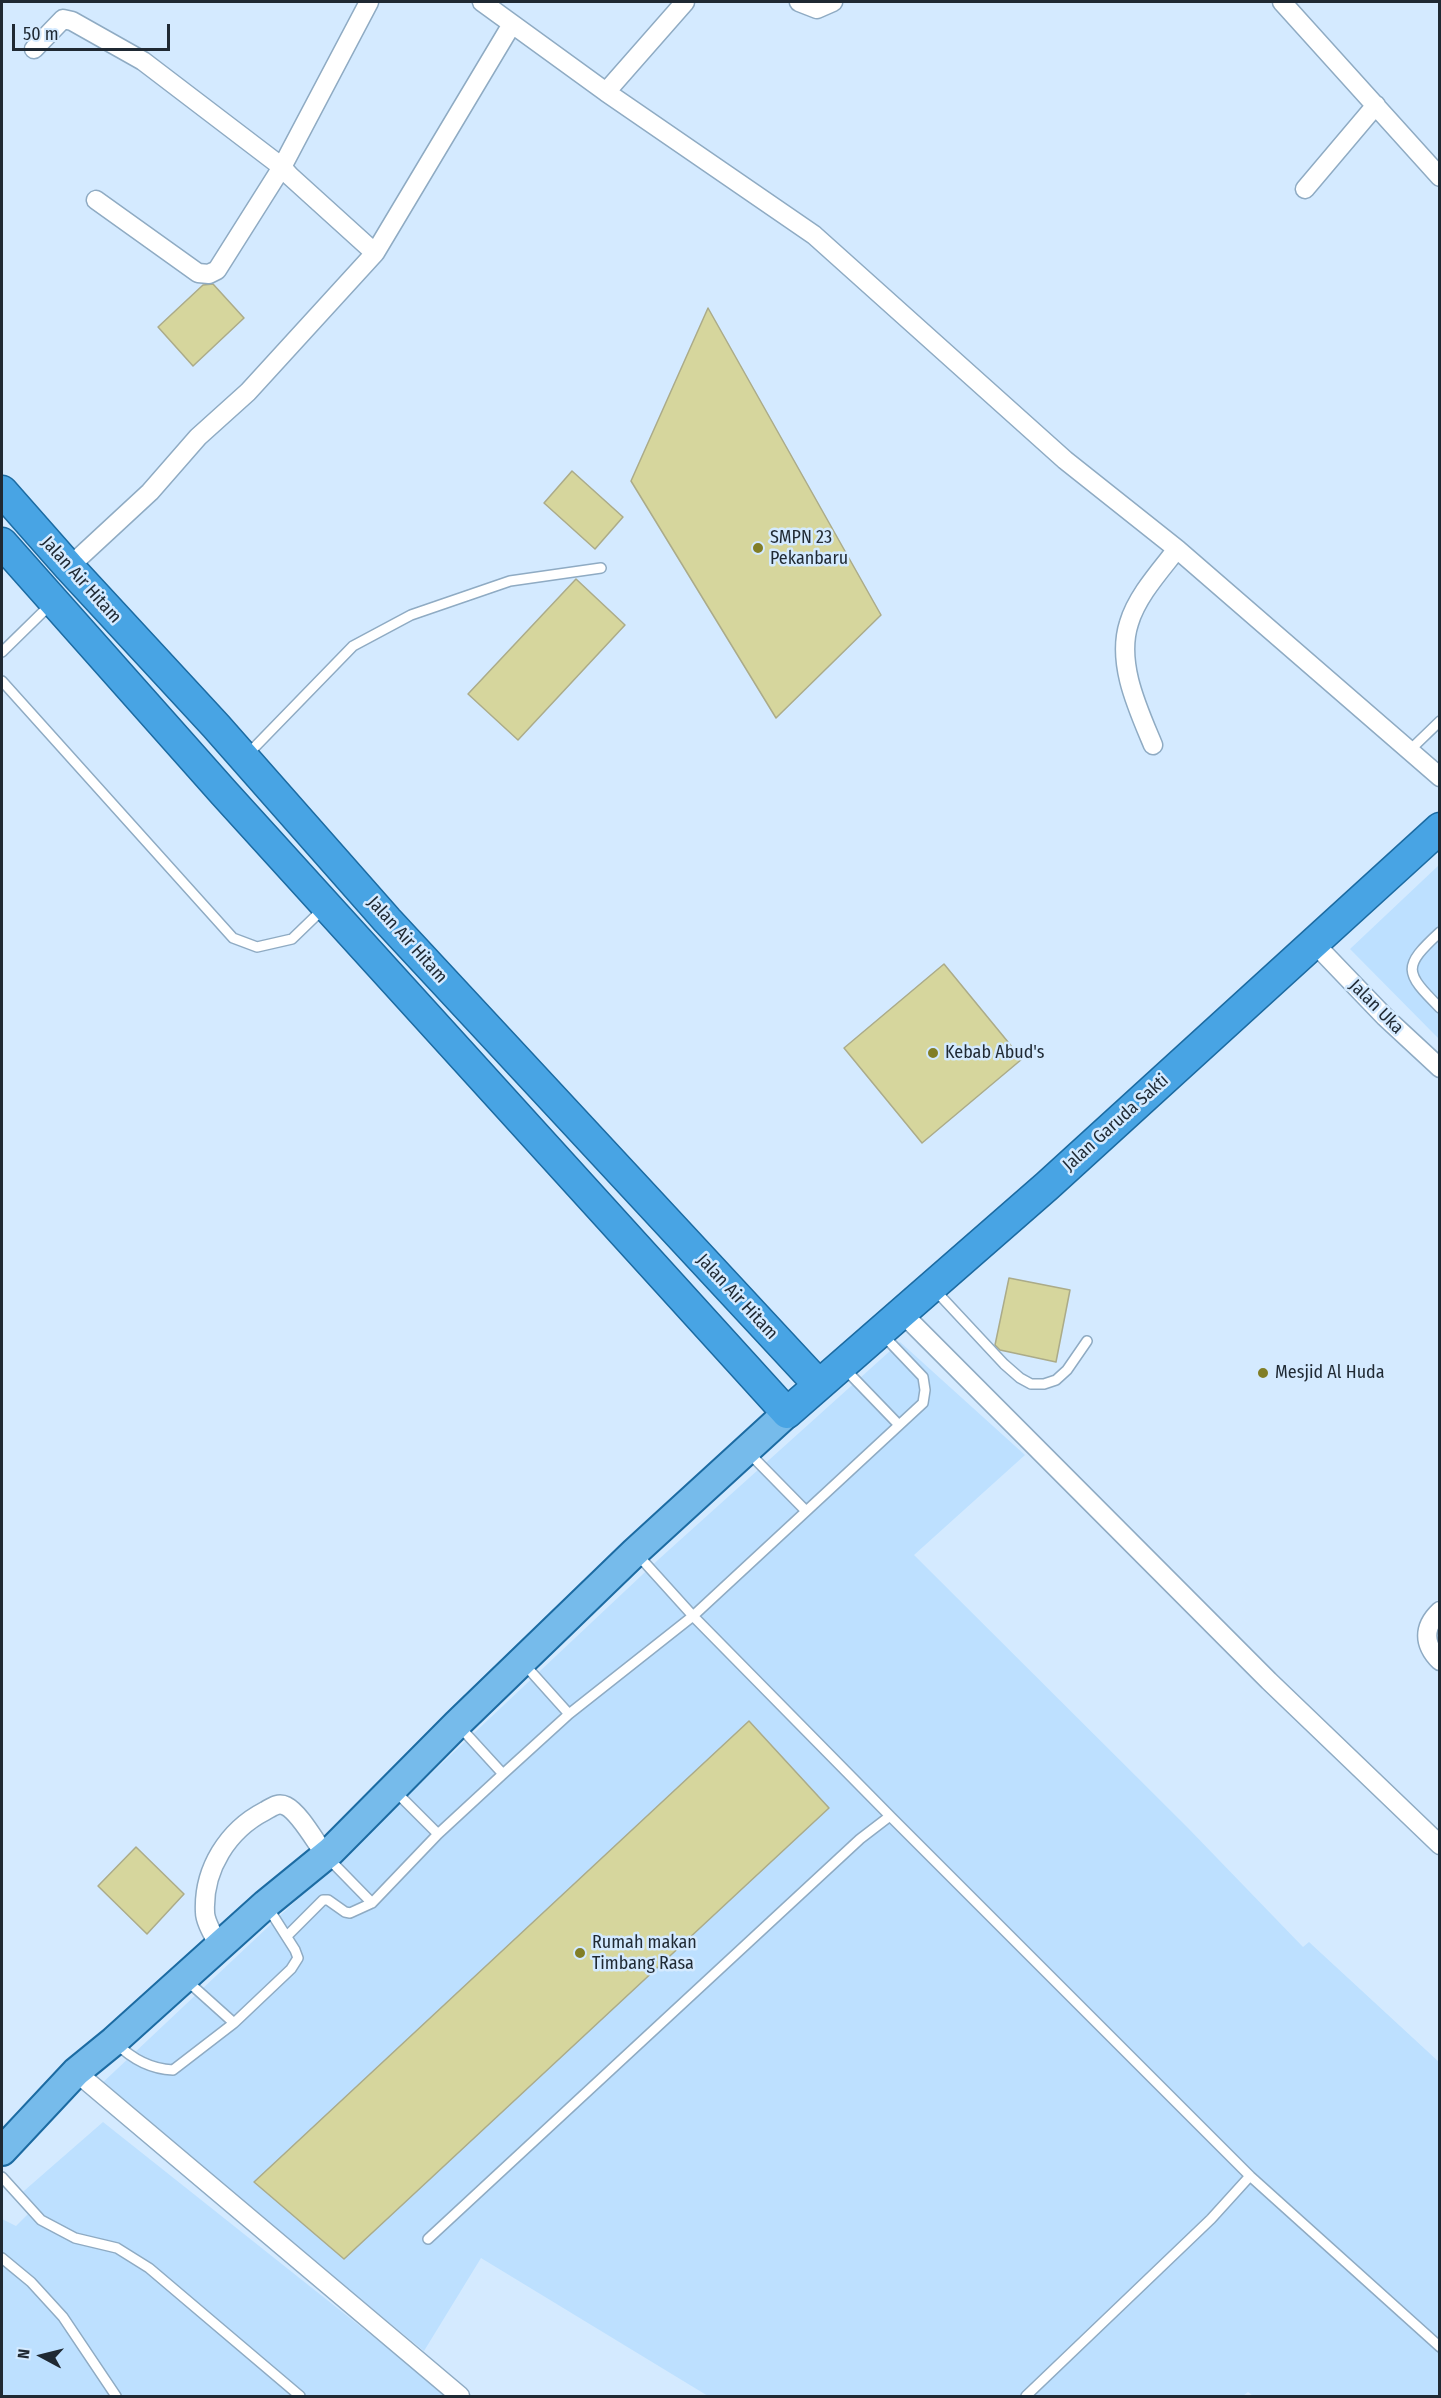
<!DOCTYPE html>
<html>
<head>
<meta charset="utf-8">
<style>
  body { margin:0 }
  #map { position:relative; width:1441px; height:2398px; overflow:hidden; background:#d4eaff; font-family:"Fira Sans Condensed",sans-serif }
  canvas { display:block }
  .frame { position:absolute; inset:0; border:3px solid #1f2933; pointer-events:none }
  .north { position:absolute; left:12px; top:2326px; width:60px; height:60px; -webkit-text-stroke:4px #d4eaff; paint-order:stroke; rotate:277deg; font-size:16px; font-weight:700; line-height:24px; text-align:center; color:#1f2933 }
  .north::after { content:''; display:block; margin:auto; width:21px; height:27px; background:#1f2933; clip-path:polygon(50% 0,100% 100%,50% 72%,0 100%) }
  .scale { position:absolute; left:12px; top:24px; width:158px; height:27px; box-sizing:border-box; border:3px solid #1f2933; border-top:0; padding-left:8px; font-size:18px; line-height:21px; white-space:nowrap; color:#1f2933; -webkit-text-stroke:4px #d4eaff; paint-order:stroke }
</style>
</head>
<body>
<div id="map">
<canvas width="1441" height="2398"></canvas>
<div class="frame"></div>
<div class="north">N</div>
<div class="scale">50 m</div>
</div>
<script>
const c = document.querySelector('canvas').getContext('2d');
c.lineJoin = 'round';
function fillPath(path, color) { c.fillStyle = color; c.fill(path, 'evenodd'); }
function trace(path, color, width, dash) { c.strokeStyle = color; c.lineWidth = width; c.lineCap = dash ? 'butt' : 'round'; c.setLineDash(dash || []); c.stroke(path); }
function write(font, color, halo, rows, align = 'center') {
  c.font = font + ' "Fira Sans Condensed",sans-serif'; c.lineWidth = 5; c.setLineDash([]); c.textBaseline = 'middle'; c.strokeStyle = halo; c.fillStyle = color; for (const [text, x, y, turn = 0] of rows) {
    c.save(); c.translate(x, y); c.rotate((+turn || 0) * Math.PI / 180); c.textAlign = isNaN(turn) ? turn : align; if (halo) c.strokeText(text, 0, 0); c.fillText(text, 0, 0); c.restore();
  }
}
const built = new Path2D(`
  M 1439,865 L 1439,1039 L 1350,949 Z
  M 900,1342 L 1025,1455 L 914,1555 L 1188,1828 L 1303,1947 L 1309,1942 L 1439,2062 L 1439,2396 L 1253,2396 L 1248,2392 L 1243,2396 L 708,2396 L 481,2258 L 424,2351 L 99,2086 L 659,1559 Z
  M 103,2122 L 448,2396 L 2,2396 L 2,2219 L 16,2226 L 28,2214 L 17,2197 Z`);
const building = new Path2D(`
  M 213,284 L 244,318 L 193,366 L 158,327 L 203,285 Z
  M 708,308 L 881,615 L 776,718 L 631,481 Z
  M 572,471 L 623,517 L 595,549 L 544,503 Z
  M 576,579 L 625,625 L 518,740 L 468,694 Z
  M 944,964 L 1022,1059 L 922,1143 L 844,1048 Z
  M 1009,1278 L 1070,1290 L 1056,1362 L 1000,1350 L 995,1345 Z
  M 749,1721 L 829,1808 L 344,2259 L 254,2182 Z
  M 136,1847 L 184,1894 L 147,1934 L 98,1886 Z`);
const service = new Path2D(`
  M 2,652 L 51,604
  M 2,681 L 233,938 L 257,947 L 292,939 L 323,909
  M 1410,750 L 1440,721
  M 248,754 L 353,646 L 411,615 L 510,581 L 601,568
  M 1440,932 C 1402,967 1404,972 1440,1008
  M 934,1289 L 1004,1364 L 1020,1378 L 1031,1384 L 1044,1384 L 1056,1380 L 1067,1370 L 1087,1341
  M 844,1368 L 899,1425
  M 749,1453 L 806,1511
  M 525,1665 L 569,1714
  M 460,1727 L 503,1774
  M 395,1791 L 438,1834
  M 890,1816 L 1250,2176 L 1211,2219 L 1026,2396
  M 328,1858 L 372,1903
  M 287,1936 L 323,1900 L 328,1900 L 345,1912 L 350,1913 L 372,1903 L 438,1834 L 503,1774 L 569,1714 L 693,1616 L 923,1403 L 925,1390 L 923,1377 L 883,1335
  M 185,1979 L 234,2023 L 291,1969 L 298,1958 L 295,1950 L 267,1906
  M 116,2043 C 132,2059 151,2069 173,2070 L 234,2023
  M 1250,2176 L 1440,2347
  M 2,2177 L 41,2220 L 75,2238 L 117,2248 L 149,2268 L 300,2396
  M 428,2239 L 860,1839 L 890,1816 L 693,1616 L 637,1554
  M 2,2258 L 31,2282 L 63,2317 L 116,2396`);
const minor = new Path2D(`
  M 482,2 L 606,92 L 814,235 L 1065,460 L 1177,549 L 1440,777
  M 799,2 L 817,9 L 833,2
  M 1282,2 L 1440,177
  M 34,49 L 63,19 L 72,21 L 143,61 L 282,167 L 217,270 L 209,274 L 198,273 L 96,200
  M 606,92 L 685,2
  M 1305,189 L 1376,105
  M 375,253 L 512,24
  M 69,567 L 150,492 L 198,437 L 248,392 L 375,253 L 290,176 L 282,167 L 369,2
  M 1153,745 C 1138,709 1116,663 1129,623 C 1137,596 1160,571 1177,549
  M 1314,943 L 1385,1017 L 1440,1068
  M 901,1312 L 1269,1681 L 1440,1845
  M 1440,1611 C 1423,1627 1423,1644 1440,1661
  M 219,1946 C 214,1936 205,1922 205,1912 C 203,1869 228,1830 265,1811 C 272,1807 278,1802 286,1806 C 300,1813 316,1843 326,1856
  M 76,2072 L 460,2396`);
const primary = new Path2D(`
  M 2,2151 L 76,2072 L 114,2041 L 266,1904 L 331,1851 L 457,1724 L 635,1552 L 787,1413`);
const trunk = new Path2D(`
  M 2,491 L 69,567 L 216,726 L 387,920 L 819,1385
  M 2,543 L 224,793 L 787,1413 L 1047,1186 L 1440,828`);
const markers = [
  [758,548,6,"#817e26"],
  [933,1053,6,"#817e26"],
  [1263,1373,6,"#817e26"],
  [580,1953,6,"#817e26"]
];
const poiNames = [
  ["SMPN 23",770,538],
  ["Pekanbaru",770,559],
  ["Kebab Abud's",945,1053],
  ["Mesjid Al Huda",1275,1373],
  ["Rumah makan",592,1943],
  ["Timbang Rasa",592,1964]
];
const streetNames = [
  ["Jalan Air Hitam",81,580,48],
  ["Jalan Air Hitam",407,940,48],
  ["Jalan Uka",1376,1007,45],
  ["Jalan Garuda Sakti",1116,1123,-42],
  ["Jalan Air Hitam",737,1297,47]
];
fillPath(built, '#bde0ff');
fillPath(building, '#d6d69d');
trace(building, '#abab89', 1.5);
trace(service, '#8fabc3', 12);
trace(minor, '#8fabc3', 21);
trace(primary, '#1c6ba2', 32);
trace(trunk, '#1c6ba2', 33);
trace(service, '#fff', 9);
trace(minor, '#fff', 18);
trace(primary, '#76bbeb', 28);
trace(trunk, '#48a4e4', 30);
for (const [x, y, r, color] of markers) { const dot = new Path2D(); dot.arc(x, y, r, 0, 2 * Math.PI); c.fillStyle = color; c.fill(dot); trace(dot, '#d4eaff', 2); }
write('18px', '#1f2933', '#d4eaff', poiNames, 'left');
write('18px', '#1f2933', '#d4eaff', streetNames);
</script>
</body>
</html>
